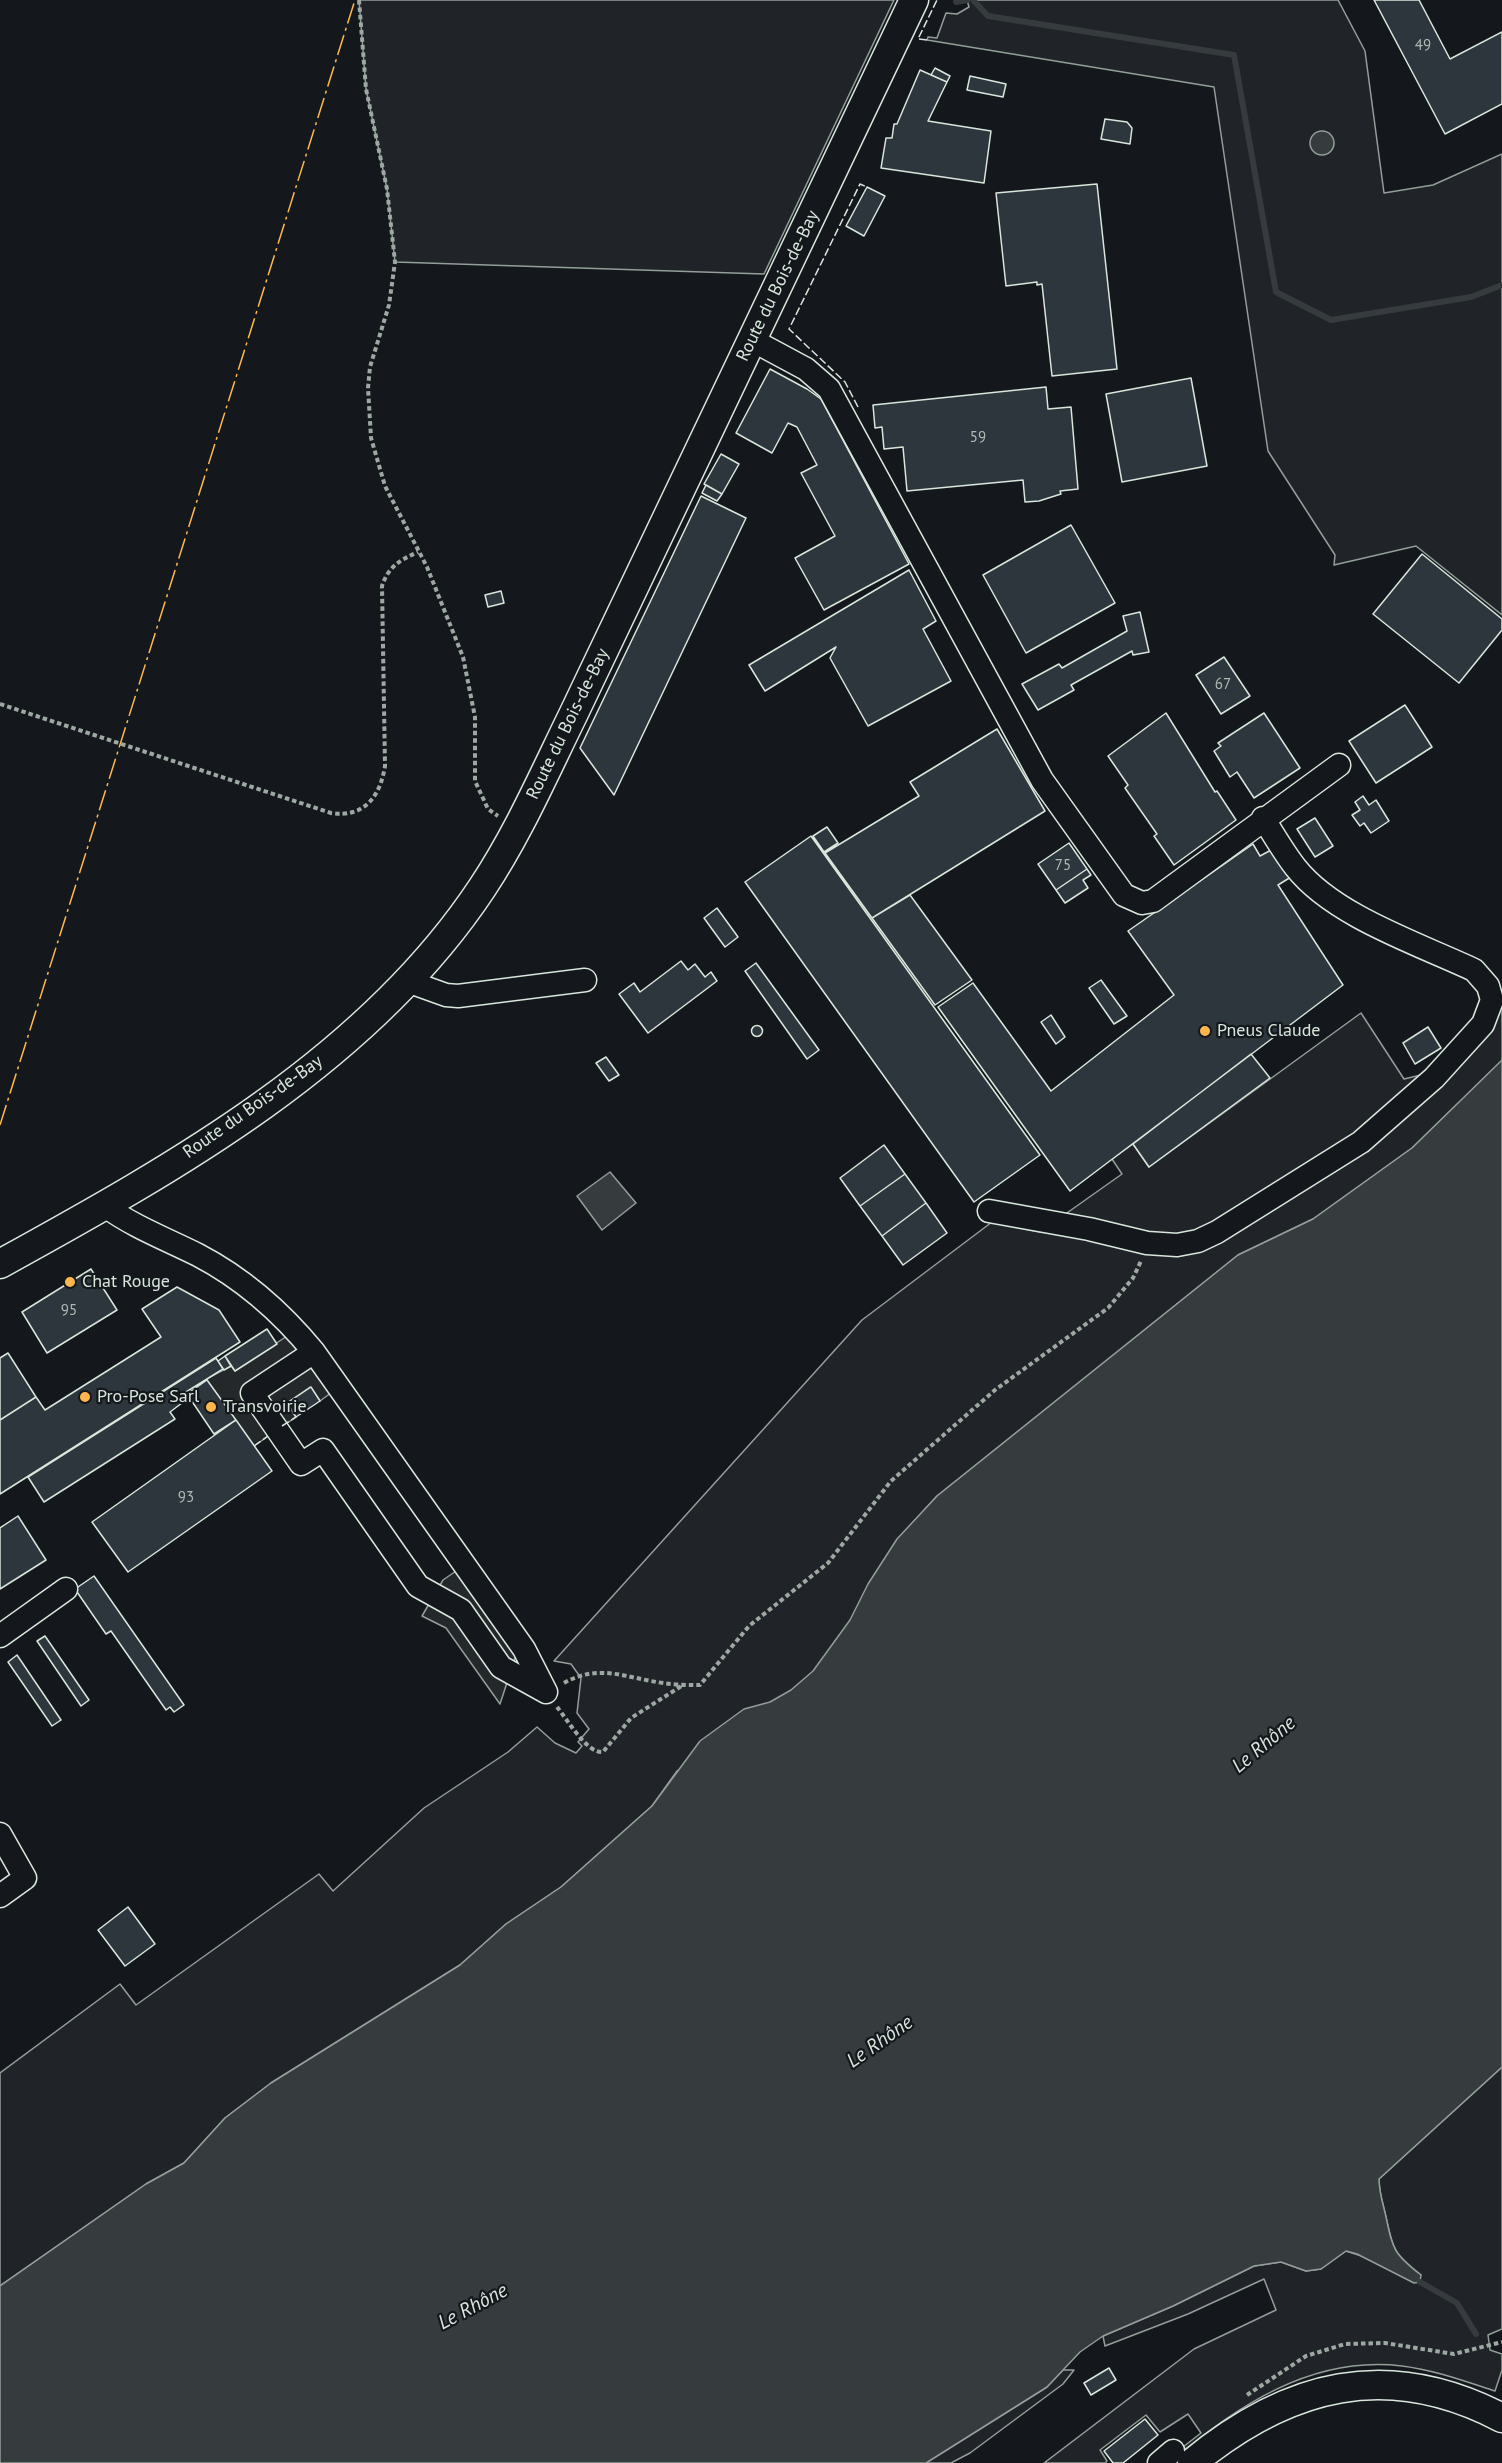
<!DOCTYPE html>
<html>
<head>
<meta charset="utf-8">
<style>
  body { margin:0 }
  canvas { display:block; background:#14181c }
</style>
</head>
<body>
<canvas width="1502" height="2463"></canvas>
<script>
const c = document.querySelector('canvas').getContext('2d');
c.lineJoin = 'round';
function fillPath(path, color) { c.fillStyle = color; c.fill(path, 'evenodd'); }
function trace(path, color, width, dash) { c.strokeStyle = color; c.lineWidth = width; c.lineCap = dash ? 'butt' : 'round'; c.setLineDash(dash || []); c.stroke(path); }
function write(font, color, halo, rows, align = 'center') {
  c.font = font + ' "PT Sans",sans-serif'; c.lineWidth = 4.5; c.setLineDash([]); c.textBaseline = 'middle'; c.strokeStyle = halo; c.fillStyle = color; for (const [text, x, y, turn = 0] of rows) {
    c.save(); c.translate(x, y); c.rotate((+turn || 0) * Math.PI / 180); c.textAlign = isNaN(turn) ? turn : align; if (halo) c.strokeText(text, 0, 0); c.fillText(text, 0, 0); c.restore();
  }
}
const green = new Path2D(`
  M 359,0 L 894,0 L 764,274 L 395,262 L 387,189 L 366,89 Z
  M 967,0 L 1338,0 L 1365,51 L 1384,193 L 1433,185 L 1502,154 L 1502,615 L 1416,546 L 1334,565 L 1335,555 L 1268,451 L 1214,87 L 927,40 L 928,37 L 937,38 L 946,13 L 957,14 L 969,7 Z
  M 1502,1002 L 1502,1061 L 1412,1148 L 1313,1219 L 1238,1255 L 937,1496 L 898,1539 L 927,1601 L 677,1771 L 652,1806 L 561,1887 L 506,1924 L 460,1965 L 271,2083 L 225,2118 L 184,2163 L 146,2184 L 0,2286 L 0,2073 L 120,1984 L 136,2005 L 319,1874 L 333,1891 L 424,1808 L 508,1752 L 537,1727 L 555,1743 L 576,1753 L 582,1746 L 578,1742 L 589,1729 L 577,1713 L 581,1678 L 571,1664 L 554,1661 L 862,1320 L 992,1222 L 1040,1232 L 1122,1174 L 1112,1159 L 1133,1144 L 1149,1167 L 1361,1013 L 1404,1079 L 1425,1074 Z
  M 1502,2067 L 1502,2329 L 1488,2335 L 1490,2350 L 1502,2354 L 1502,2370 L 1495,2391 C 1464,2381 1434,2370 1402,2366 C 1311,2355 1235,2407 1169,2463 L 1174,2454 L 1201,2433 L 1188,2414 L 1160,2432 L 1146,2415 L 1100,2450 L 1107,2461 L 1105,2463 L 1044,2463 L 1194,2349 L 1276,2310 L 1264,2279 L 1188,2314 L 1105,2346 L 1103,2336 L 1173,2306 L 1254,2266 L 1281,2262 L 1306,2271 L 1321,2269 L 1346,2251 L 1421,2275 C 1393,2254 1393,2249 1386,2217 C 1383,2203 1379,2193 1379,2179 Z
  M 1063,2370 L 1074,2370 L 1063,2384 L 970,2453 L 951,2463 L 926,2463 L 1047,2387 Z`);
const parking = new Path2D(`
  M 296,1330 L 339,1387 L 320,1401 L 310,1387 L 287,1403 L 296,1417 L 254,1446 L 206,1379 L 231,1366 L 235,1371 Z
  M 459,1569 L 517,1652 L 500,1704 L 446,1628 L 422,1616 L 443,1580 Z`);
const water = new Path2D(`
  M1310 143a12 12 0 1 1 24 0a12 12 0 1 1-24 0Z
  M 1502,1060 L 1502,2067 L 1379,2179 C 1379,2193 1383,2203 1386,2217 C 1393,2250 1394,2254 1421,2275 L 1420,2282 L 1414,2283 L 1357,2254 L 1346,2251 L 1321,2269 L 1306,2271 L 1281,2262 L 1254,2266 L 1173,2306 L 1103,2336 L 1080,2352 L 1047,2387 L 926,2463 L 0,2463 L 0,2286 L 146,2184 L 184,2163 L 225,2118 L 271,2083 L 460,1965 L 506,1924 L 561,1887 L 652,1806 L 700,1741 L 744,1709 L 770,1702 L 791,1690 L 813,1671 L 850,1620 L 868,1584 L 897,1539 L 937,1496 L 1238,1255 L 1313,1219 L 1412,1148 Z
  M 610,1172 L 636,1203 L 602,1230 L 577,1196 Z`);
const stream = new Path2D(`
  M 973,0 L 988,16 L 1234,55 L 1276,292 L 1331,320 L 1471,297 L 1502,285
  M 956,2 L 967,0
  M 1420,2282 L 1457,2303 L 1476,2334`);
const building = new Path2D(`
  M 1374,0 L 1419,0 L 1450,59 L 1502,32 L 1502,104 L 1445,134 Z
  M 935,68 L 950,76 L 947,82 L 931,75 Z
  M 920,70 L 947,82 L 928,121 L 991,131 L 984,183 L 881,168 L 886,138 L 892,138 L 894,124 L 897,124 Z
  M 970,76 L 1006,84 L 1003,97 L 967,90 Z
  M 1105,119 L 1127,122 L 1132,128 L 1130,144 L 1101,139 Z
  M 1097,184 L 1117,369 L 1052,376 L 1042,284 L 1037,285 L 1037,282 L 1006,286 L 996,193 Z
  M 867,187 L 885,196 L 864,236 L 846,226 Z
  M 770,369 L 807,389 L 821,399 L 909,564 L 824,610 L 795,558 L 835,536 L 801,473 L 817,465 L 797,427 L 788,423 L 772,453 L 736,433 Z
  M 1191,378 L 1207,466 L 1122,482 L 1106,394 Z
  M 1046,387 L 1048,409 L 1071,407 L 1078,489 L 1060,491 L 1061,494 L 1039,501 L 1025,502 L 1023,480 L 907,491 L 903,447 L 884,449 L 882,427 L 875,428 L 873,405 Z
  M 721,454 L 739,464 L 722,494 L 704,484 Z
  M 706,485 L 722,494 L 717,501 L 702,493 Z
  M 701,496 L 746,518 L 614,795 L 580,748 Z
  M 1071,525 L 1115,603 L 1026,653 L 983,575 Z
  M 1422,554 L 1502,619 L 1502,630 L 1459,683 L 1373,614 Z
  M 909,570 L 936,621 L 923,629 L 951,681 L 868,726 L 830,658 L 836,647 L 765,691 L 749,665 Z
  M 501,591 L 504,603 L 488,607 L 485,595 Z
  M 1140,612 L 1149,652 L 1133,655 L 1132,651 L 1071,685 L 1074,690 L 1038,710 L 1022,684 L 1059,664 L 1062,668 L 1127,631 L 1123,616 Z
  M 1224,657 L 1250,696 L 1221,714 L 1196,675 Z
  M 1405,705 L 1432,747 L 1376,783 L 1349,741 Z
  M 1166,713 L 1215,792 L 1217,791 L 1236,820 L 1174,865 L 1154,836 L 1157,834 L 1125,788 L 1128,785 L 1108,756 Z
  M 1264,713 L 1300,768 L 1254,798 L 1237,772 L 1230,777 L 1214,751 L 1221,746 L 1218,743 Z
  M 997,729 L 1045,811 L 872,918 L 825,853 L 919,796 L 910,782 Z
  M 1363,796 L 1369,805 L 1376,800 L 1389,821 L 1371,833 L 1364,823 L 1360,826 L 1352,815 L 1360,810 L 1355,802 Z
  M 1315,818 L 1333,846 L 1315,857 L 1297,829 Z
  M 827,827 L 838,843 L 824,852 L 813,836 Z
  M 811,836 L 1040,1155 L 974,1202 L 745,882 Z
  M 1069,843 L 1087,869 L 1056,890 L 1038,864 Z
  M 1253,844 L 1260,856 L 1273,849 L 1291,877 L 1278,885 L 1343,985 L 1070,1191 L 938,1007 L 973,983 L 1051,1091 L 1174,995 L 1128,931 Z
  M 1087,869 L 1091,875 L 1083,880 L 1088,888 L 1065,903 L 1056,890 Z
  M 910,895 L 972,980 L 935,1005 L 872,918 Z
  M 717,908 L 738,937 L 725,947 L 704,918 Z
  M 681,961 L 688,970 L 695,964 L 705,977 L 711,972 L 717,981 L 648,1033 L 619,994 L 634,983 L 640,992 Z
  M 756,963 L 819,1050 L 807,1059 L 745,971 Z
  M 1101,980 L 1127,1016 L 1114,1024 L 1089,988 Z
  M 1051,1015 L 1065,1037 L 1056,1044 L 1041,1022 Z
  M751.5 1031a5.5 5.5 0 1 1 11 0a5.5 5.5 0 1 1-11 0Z
  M 1428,1027 L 1441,1048 L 1415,1064 L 1403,1043 Z
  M 1251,1054 L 1270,1078 L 1149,1167 L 1133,1144 Z
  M 606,1057 L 619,1075 L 609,1081 L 596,1063 Z
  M 884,1145 L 905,1174 L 860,1206 L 840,1178 Z
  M 905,1174 L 926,1203 L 882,1236 L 860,1206 Z
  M 926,1203 L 947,1233 L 903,1265 L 882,1236 Z
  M 91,1269 L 117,1310 L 47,1353 L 22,1312 Z
  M 177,1287 L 219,1310 L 240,1342 L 0,1494 L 0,1420 L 36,1397 L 45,1410 L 161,1337 L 142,1309 Z
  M 267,1329 L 277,1344 L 235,1371 L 225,1356 Z
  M 8,1353 L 36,1397 L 0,1420 L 0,1358 Z
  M 225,1356 L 231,1366 L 224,1370 L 218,1361 Z
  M 216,1358 L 223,1369 L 178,1397 L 182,1403 L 170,1412 L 175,1419 L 44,1502 L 28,1477 Z
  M 207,1380 L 236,1420 L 214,1434 L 187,1394 Z
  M 311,1387 L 320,1401 L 296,1417 L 287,1403 Z
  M 236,1420 L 272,1471 L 128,1572 L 92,1522 Z
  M 18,1516 L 46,1560 L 0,1589 L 0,1528 Z
  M 94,1576 L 184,1705 L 174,1712 L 170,1707 L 166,1710 L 111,1631 L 106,1634 L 75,1589 Z
  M 45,1636 L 89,1700 L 81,1706 L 37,1641 Z
  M 17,1655 L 61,1720 L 52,1726 L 8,1662 Z
  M 128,1907 L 155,1944 L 125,1966 L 98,1930 Z
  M 1109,2368 L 1116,2380 L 1091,2395 L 1084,2383 Z
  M 1145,2419 L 1158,2435 L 1123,2463 L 1113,2463 L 1104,2451 Z`);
const path = new Path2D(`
  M 359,0 L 366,89 L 387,189 L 395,262 L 389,305 L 370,367 L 368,388 L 371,438 L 385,486 L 427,567 L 463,657 L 475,717 L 475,781 L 488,809 L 498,816
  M 0,704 L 331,813 C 364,818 380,797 385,766 L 382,586 C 388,567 400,560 418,552
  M 564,1683 C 599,1663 626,1678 663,1683 C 675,1685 688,1685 700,1685 L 749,1626 L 828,1563 L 891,1481 L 995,1390 L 1108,1308 L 1133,1278 L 1141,1261
  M 557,1707 C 567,1719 587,1754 603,1752 L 631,1718 L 683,1685
  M 1247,2395 L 1306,2356 L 1345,2344 L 1385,2343 L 1454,2354 L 1502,2342`);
const minor = new Path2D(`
  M 752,340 L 806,369 L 829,389 L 1042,780 L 1124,895 L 1142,903 L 1153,901 L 1339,765
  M 407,981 L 446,995 L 458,996 L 585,980
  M 105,1206 C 134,1227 166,1239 198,1255 C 244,1279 282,1313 314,1352 L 524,1649 L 546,1692
  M 989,1211 L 1089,1229 L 1147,1243 L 1177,1245 L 1198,1241 L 1217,1232 L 1361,1142 L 1434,1078 L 1483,1024 L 1492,1000 L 1488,986 L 1474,970 C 1419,944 1334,916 1296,868 C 1284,853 1274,835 1263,818
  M 314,1352 L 252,1393 L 301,1464 L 323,1450 L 418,1586 L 461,1610 L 501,1667 L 546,1692
  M 0,1636 L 66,1589
  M 0,1834 L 25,1878 L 0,1896
  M 1159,2463 L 1173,2451`);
const major = new Path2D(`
  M 0,1264 C 176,1167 368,1060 482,888 C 518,834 544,774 573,715 L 914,0
  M 1192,2463 C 1288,2384 1387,2358 1502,2418`);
const fence = new Path2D(`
  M 927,40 L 918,39 L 937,0
  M 858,407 L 845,382 L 789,329 L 860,184 L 867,187
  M 282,1426 L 296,1417
  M 254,1446 L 268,1436`);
const power = new Path2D(`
  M 0,1125 L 355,0`);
const markers = [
  [1205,1031,6,"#ffb74d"],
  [70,1282,6,"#ffb74d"],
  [85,1397,6,"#ffb74d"],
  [211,1407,6,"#ffb74d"]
];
const numberNames = [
  ["49",1423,46],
  ["59",978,438],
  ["67",1223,685],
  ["75",1063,866],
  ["95",69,1311],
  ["93",186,1498]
];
const streetNames = [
  ["Route du Bois-de-Bay",778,286,-64],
  ["Route du Bois-de-Bay",568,724,-64],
  ["Route du Bois-de-Bay",253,1107,-35]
];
const poiNames = [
  ["Pneus Claude",1217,1031],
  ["Chat Rouge",82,1282],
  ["Pro-Pose Sarl",97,1397],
  ["Transvoirie",223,1407]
];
const waterNames = [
  ["Le Rhône",1264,1745,-40],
  ["Le Rhône",880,2042,-35],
  ["Le Rhône",473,2307,-28]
];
fillPath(green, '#202428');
trace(green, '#939e99', 1.5);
fillPath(parking, '#24282b');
trace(parking, '#939e99', 1.5);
fillPath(water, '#363b3e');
trace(water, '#939e99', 1.5);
trace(stream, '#363b3e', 6);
fillPath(building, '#2c363c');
trace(building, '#d8e6dc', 1.5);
trace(minor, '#d8e6dc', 25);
trace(major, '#d8e6dc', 31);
trace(path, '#9da8a2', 4, [4.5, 3]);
trace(minor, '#14181c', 22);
trace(major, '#14181c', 28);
trace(fence, '#d8e6dc', 1.5, [8, 3]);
trace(power, '#ffb74d', 1.5, [21, 4.5, 3, 4.5]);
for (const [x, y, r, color] of markers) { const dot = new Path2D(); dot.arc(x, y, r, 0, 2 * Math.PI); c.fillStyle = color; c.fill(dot); trace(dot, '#14181c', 2); }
write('15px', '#adbab4', null, numberNames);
write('18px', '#d8e6dc', '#14181c', streetNames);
write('18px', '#d8e6dc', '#14181c', poiNames, 'left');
write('italic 20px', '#d8e6dc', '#14181c', waterNames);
</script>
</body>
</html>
